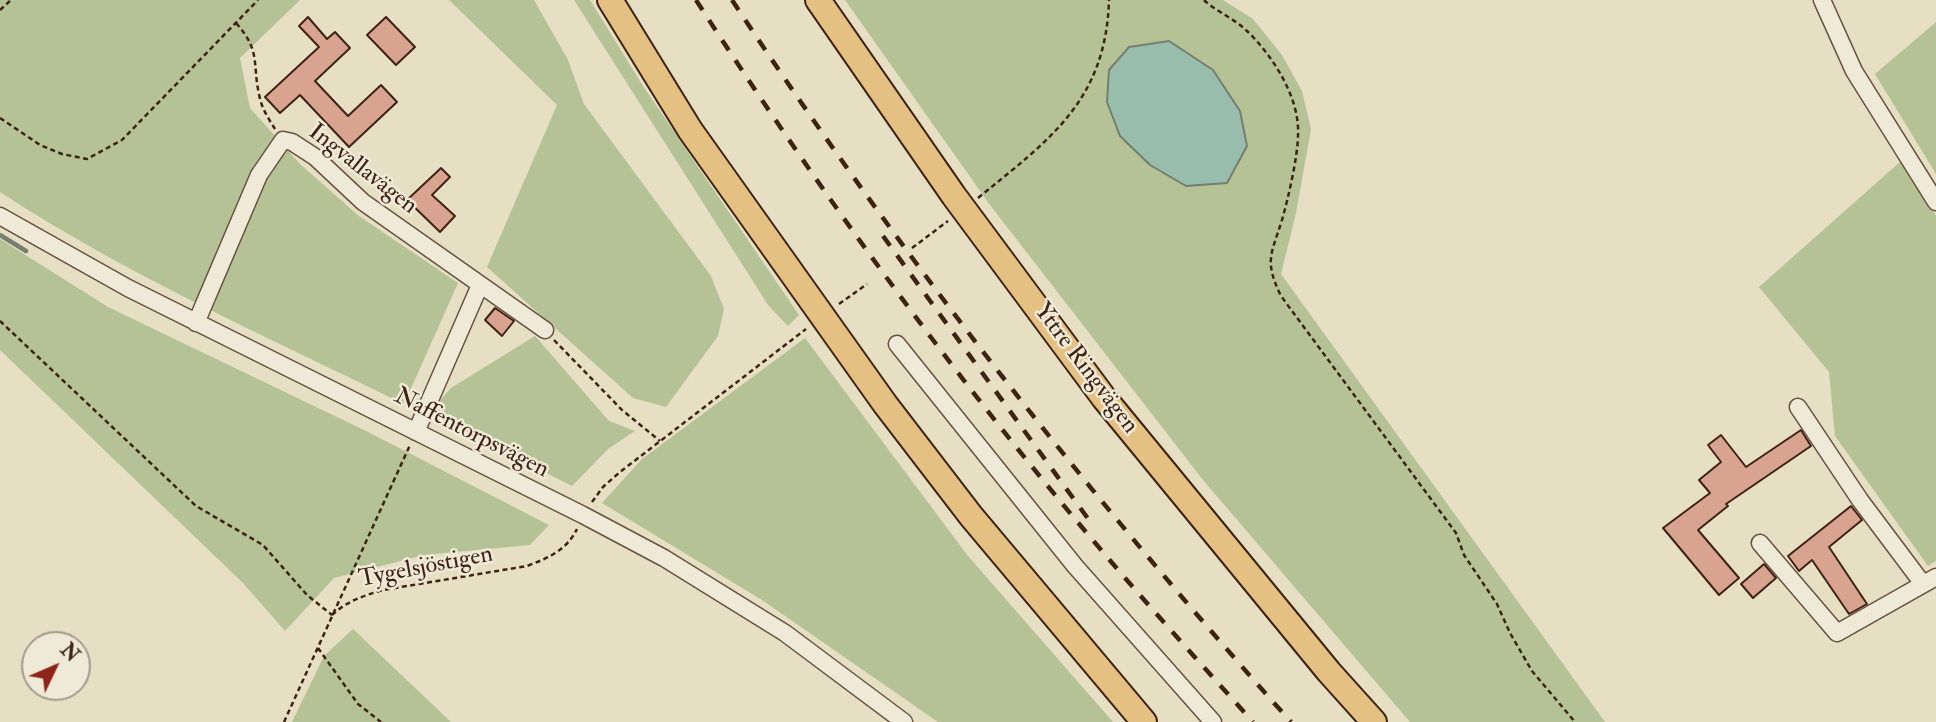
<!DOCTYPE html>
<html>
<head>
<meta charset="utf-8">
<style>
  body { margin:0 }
  #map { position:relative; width:1936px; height:722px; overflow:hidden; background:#e7dfc3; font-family:"IM FELL Double Pica",serif }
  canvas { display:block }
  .north { position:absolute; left:21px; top:631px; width:70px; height:70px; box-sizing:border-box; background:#efead8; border:2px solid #a89a8a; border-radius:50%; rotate:46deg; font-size:19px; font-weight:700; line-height:28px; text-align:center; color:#3e2315 }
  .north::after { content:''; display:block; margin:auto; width:24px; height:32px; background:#8f2418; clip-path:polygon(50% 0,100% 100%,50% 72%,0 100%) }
</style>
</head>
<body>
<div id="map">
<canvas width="1936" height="722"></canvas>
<div class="north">N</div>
</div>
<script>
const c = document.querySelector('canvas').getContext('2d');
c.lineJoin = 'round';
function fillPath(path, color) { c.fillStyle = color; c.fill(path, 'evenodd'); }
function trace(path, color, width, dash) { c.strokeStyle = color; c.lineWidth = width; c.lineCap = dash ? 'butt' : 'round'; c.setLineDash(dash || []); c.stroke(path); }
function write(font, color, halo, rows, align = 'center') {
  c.font = font + ' "IM FELL Double Pica",serif'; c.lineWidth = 5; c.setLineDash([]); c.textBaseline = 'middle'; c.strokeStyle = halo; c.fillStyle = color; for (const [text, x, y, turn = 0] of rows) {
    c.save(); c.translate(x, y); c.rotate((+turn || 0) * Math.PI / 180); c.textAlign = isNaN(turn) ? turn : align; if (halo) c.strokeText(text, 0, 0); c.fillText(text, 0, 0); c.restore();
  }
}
const green = new Path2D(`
  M 0,0 L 300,0 L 240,58 L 250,108 L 300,164 L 359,216 L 458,283 L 404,404 C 269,338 125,274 0,192 Z
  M 449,0 L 534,0 L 568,60 L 584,104 L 711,276 L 724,309 L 718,336 L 666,407 L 633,398 L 487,267 L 557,105 Z
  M 574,0 L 590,0 L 643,86 L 799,315 L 788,326 L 768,305 Z
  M 845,0 L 1223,0 L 1253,19 L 1282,55 L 1302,91 L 1311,129 L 1296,213 L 1281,274 L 1605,722 L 1410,722 L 1203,480 L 990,205 Z
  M 1936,22 L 1936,174 L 1875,74 Z
  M 1901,161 L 1936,216 L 1936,561 L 1928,566 L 1835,436 L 1829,372 L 1759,287 Z
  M 0,239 L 108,307 L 366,431 L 549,525 L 530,545 L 424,555 L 334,578 L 285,631 L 243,583 L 0,350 Z
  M 535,336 L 609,421 L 635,431 L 608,449 L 572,486 L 429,413 L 451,388 Z
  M 805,338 L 968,556 L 1113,722 L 938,722 L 762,600 L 602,503 L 642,459 Z
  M 353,629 L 451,722 L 292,722 L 324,656 Z`);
const water = new Path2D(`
  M 1169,41 L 1213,70 L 1240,111 L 1247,146 L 1227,183 L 1186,186 L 1150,165 L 1120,136 L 1107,102 L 1109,70 L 1129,47 Z`);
const stream = new Path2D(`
  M 0,235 L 26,251`);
const building = new Path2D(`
  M 308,17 L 327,39 L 335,32 L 350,48 L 315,81 L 348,116 L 381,85 L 397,102 L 349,147 L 300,95 L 280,113 L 265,97 L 319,47 L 299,26 Z
  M 386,17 L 415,47 L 396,65 L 367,35 Z
  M 441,168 L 450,177 L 432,195 L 455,216 L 440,232 L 407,200 Z
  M 495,308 L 514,321 L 502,336 L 485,320 Z
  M 1801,430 L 1811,446 L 1726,504 L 1728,506 L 1698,530 L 1739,578 L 1719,595 L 1663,528 L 1710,493 L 1699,480 L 1721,462 L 1708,445 L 1721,435 L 1746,467 Z
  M 1851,506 L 1862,520 L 1829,547 L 1867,604 L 1849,614 L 1812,560 L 1799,571 L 1788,556 Z
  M 1764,564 L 1776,578 L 1753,598 L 1741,584 Z`);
const path = new Path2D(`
  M 1204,0 C 1217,12 1235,19 1247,31 C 1273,56 1300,98 1298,135 C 1298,156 1288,199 1282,220 C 1271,255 1264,261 1281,296 L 1456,533 L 1464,555 L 1497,604 L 1510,633 L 1532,671 L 1575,722
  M 0,10 L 11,0
  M 236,23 C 261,51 252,62 259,94 C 261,107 268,118 275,129
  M 0,118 L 40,145 L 62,154 L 87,159 L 122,140 L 258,0
  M 978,198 C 1049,140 1106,101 1109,0
  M 912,248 L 948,221
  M 839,304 L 867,284
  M 0,321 L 196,506 L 263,545 L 307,595 L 332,615
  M 554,340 L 622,410 L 660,441
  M 592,502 L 603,487 L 620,472 L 806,329
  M 332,615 C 347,601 363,596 383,590 L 527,566 C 548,558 566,551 577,529
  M 318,648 L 358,704 L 381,722
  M 284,722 L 410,445`);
const minor = new Path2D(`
  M 1822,0 L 1854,71 L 1936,202
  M 0,216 L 128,288 L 583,515 L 664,558 L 785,633 L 904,722
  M 196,323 L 259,175 L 283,140 L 292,142 L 315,157 L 363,202 L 545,330
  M 897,344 L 1075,566 L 1213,722
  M 1798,407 L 1860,500 L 1923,584
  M 416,432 L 480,285
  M 1760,543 L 1837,633 L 1936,577`);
const highway = new Path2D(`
  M 610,0 L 690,130 L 885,404 L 971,516 L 1144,722
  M 818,0 L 954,196 L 1104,398 L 1329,672 L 1374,722`);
const rail = new Path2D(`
  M 696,0 C 820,192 954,377 1102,551 C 1151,609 1202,665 1253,722
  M 732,0 C 900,255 1088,495 1291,722
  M 883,236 L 1089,520`);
const streetNames = [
  ["Ingvallavägen",362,170,38],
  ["Yttre Ringvägen",1085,369,53],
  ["Naffentorpsvägen",471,434,27],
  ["Tygelsjöstigen",426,568,-11]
];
fillPath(green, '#b4c295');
fillPath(water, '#98bdad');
trace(water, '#747f70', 2);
trace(stream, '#747f70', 4.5);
fillPath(building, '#d8a490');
trace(building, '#3e2315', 2);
trace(minor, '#685240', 19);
trace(highway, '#3e2315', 28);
trace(path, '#3e2315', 2.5, [5, 3.5]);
trace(minor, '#efead8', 16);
trace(highway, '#e4c082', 24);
trace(rail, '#3e2315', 4.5, [12, 12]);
write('24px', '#3e2315', '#efead8', streetNames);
</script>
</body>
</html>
